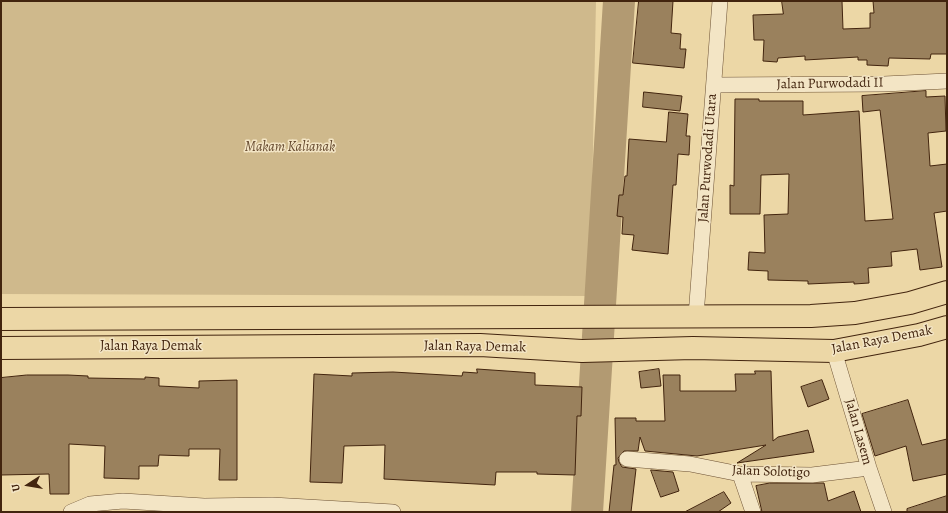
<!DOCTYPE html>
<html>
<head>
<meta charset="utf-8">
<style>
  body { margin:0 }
  #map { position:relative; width:948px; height:513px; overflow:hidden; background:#ecd7a6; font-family:Alegreya,serif }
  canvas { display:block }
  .frame { position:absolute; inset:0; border:2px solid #42240e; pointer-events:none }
  .north { position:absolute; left:8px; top:465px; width:40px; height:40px; -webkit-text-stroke:3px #f3e5c5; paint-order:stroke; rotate:258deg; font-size:11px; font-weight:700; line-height:16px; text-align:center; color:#42240e }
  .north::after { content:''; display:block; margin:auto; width:14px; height:18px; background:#42240e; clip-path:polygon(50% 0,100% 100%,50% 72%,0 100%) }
</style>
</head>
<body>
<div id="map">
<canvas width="948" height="513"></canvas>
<div class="frame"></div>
<div class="north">U</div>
</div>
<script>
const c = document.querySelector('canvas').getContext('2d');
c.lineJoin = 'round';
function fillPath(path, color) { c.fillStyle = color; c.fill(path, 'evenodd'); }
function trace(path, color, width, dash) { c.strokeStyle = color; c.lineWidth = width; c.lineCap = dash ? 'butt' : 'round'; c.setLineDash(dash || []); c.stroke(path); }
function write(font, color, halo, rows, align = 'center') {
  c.font = font + ' Alegreya,serif'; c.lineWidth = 3; c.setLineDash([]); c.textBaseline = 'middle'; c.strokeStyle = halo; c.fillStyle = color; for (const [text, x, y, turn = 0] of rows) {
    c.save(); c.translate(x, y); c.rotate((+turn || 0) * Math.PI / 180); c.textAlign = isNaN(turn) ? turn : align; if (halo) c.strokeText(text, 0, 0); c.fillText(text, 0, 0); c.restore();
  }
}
const green = new Path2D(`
  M 1,1 L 596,1 L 590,296 L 1,294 Z`);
const river = new Path2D(`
  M 587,512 L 619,1`);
const building = new Path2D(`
  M 639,1 L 673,1 L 671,33 L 681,34 L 680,49 L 686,49 L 684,68 L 633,63 Z
  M 782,1 L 842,1 L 843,29 L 870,28 L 870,13 L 874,13 L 873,1 L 947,1 L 947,54 L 931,54 L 930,59 L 889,58 L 888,66 L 867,65 L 867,60 L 858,60 L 858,57 L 805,60 L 805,56 L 778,58 L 777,62 L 763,61 L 764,40 L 754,40 L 753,15 L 783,14 Z
  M 926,91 L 926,97 L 945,96 L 946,131 L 928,133 L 930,166 L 947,164 L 947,211 L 934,213 L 942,267 L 920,270 L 917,249 L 891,252 L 892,266 L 868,268 L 869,283 L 854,284 L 854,282 L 808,284 L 808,281 L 768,280 L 768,271 L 748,270 L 749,252 L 765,253 L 764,215 L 788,214 L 789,174 L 761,175 L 760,214 L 730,214 L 730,185 L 734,186 L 735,99 L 759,99 L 759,101 L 803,101 L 803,115 L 859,111 L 865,221 L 893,219 L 880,110 L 863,112 L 862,96 Z
  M 644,92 L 682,96 L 680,111 L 643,107 Z
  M 669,112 L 688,114 L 686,136 L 690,136 L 689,155 L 678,154 L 676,185 L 673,185 L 668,254 L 632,250 L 634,235 L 622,234 L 623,217 L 617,216 L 619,195 L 623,195 L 625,176 L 627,176 L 629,139 L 666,142 Z
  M 477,369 L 535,373 L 535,385 L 582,387 L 581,416 L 577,416 L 575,475 L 537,474 L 537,472 L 496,472 L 495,485 L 384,479 L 385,445 L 344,446 L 342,483 L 310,482 L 314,374 L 352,376 L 352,373 L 393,372 L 462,376 L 463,372 L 477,373 Z
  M 659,369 L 661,386 L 641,388 L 639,372 Z
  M 755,371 L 771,371 L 773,441 L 778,437 L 808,430 L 814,452 L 737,463 L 766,445 L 697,456 L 645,451 L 640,437 L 638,451 L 624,451 L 618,458 L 619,462 L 622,467 L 636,469 L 631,512 L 609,512 L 614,465 L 616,465 L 615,418 L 636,418 L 636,421 L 665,421 L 663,375 L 680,375 L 680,391 L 736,391 L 735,374 L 755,374 Z
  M 27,375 L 68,375 L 88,376 L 88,378 L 145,379 L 145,377 L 159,378 L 159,386 L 199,388 L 199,381 L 237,380 L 237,480 L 219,480 L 220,449 L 189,449 L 189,456 L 159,455 L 158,466 L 139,466 L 139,479 L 104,478 L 105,446 L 69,444 L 69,494 L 50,494 L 49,474 L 1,475 L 1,378 Z
  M 822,380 L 829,399 L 808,407 L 801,387 Z
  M 908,400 L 922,445 L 947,439 L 947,474 L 913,481 L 906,446 L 875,456 L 862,414 Z
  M 651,470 L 673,472 L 679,491 L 661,497 Z
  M 770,483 L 824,483 L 828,501 L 854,491 L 861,512 L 762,512 L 756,486 Z
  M 724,492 L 731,503 L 718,512 L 685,512 Z
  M 947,496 L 947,512 L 907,512 L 907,509 Z`);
const minor = new Path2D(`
  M 714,85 L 884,84 L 947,81
  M 696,316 L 720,1
  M 834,351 L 869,468 L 884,512
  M 627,459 L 690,464 L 740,474 L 812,475 L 869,468
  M 740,474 L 753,512
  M 71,512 L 90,504 L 123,501 L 204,506 L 272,505 L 393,512`);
const trunk = new Path2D(`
  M 1,319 L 811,316 L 855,313 L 910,303 L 947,292
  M 1,348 L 480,345 L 582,351 L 693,348 L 834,351 L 919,335 L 947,327`);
const streetNames = [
  ["Jalan Purwodadi II",830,84,-1],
  ["Jalan Purwodadi Utara",708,158,-86],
  ["Jalan Raya Demak",882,340,-11],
  ["Jalan Raya Demak",151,347],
  ["Jalan Raya Demak",475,347,1],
  ["Jalan Lasem",858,432,74],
  ["Jalan Solotigo",771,472,2]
];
const parkNames = [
  ["Makam Kalianak",290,148]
];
fillPath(green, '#cfb98c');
trace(river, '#b29a72', 32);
fillPath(building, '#9a815d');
trace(building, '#42240e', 1);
trace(minor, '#6c5134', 16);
trace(trunk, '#42240e', 24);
trace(minor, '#f3e5c5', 15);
trace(trunk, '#ecd7a6', 22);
write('14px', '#42240e', '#f3e5c5', streetNames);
write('italic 14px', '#65492e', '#f3e5c5', parkNames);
</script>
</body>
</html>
